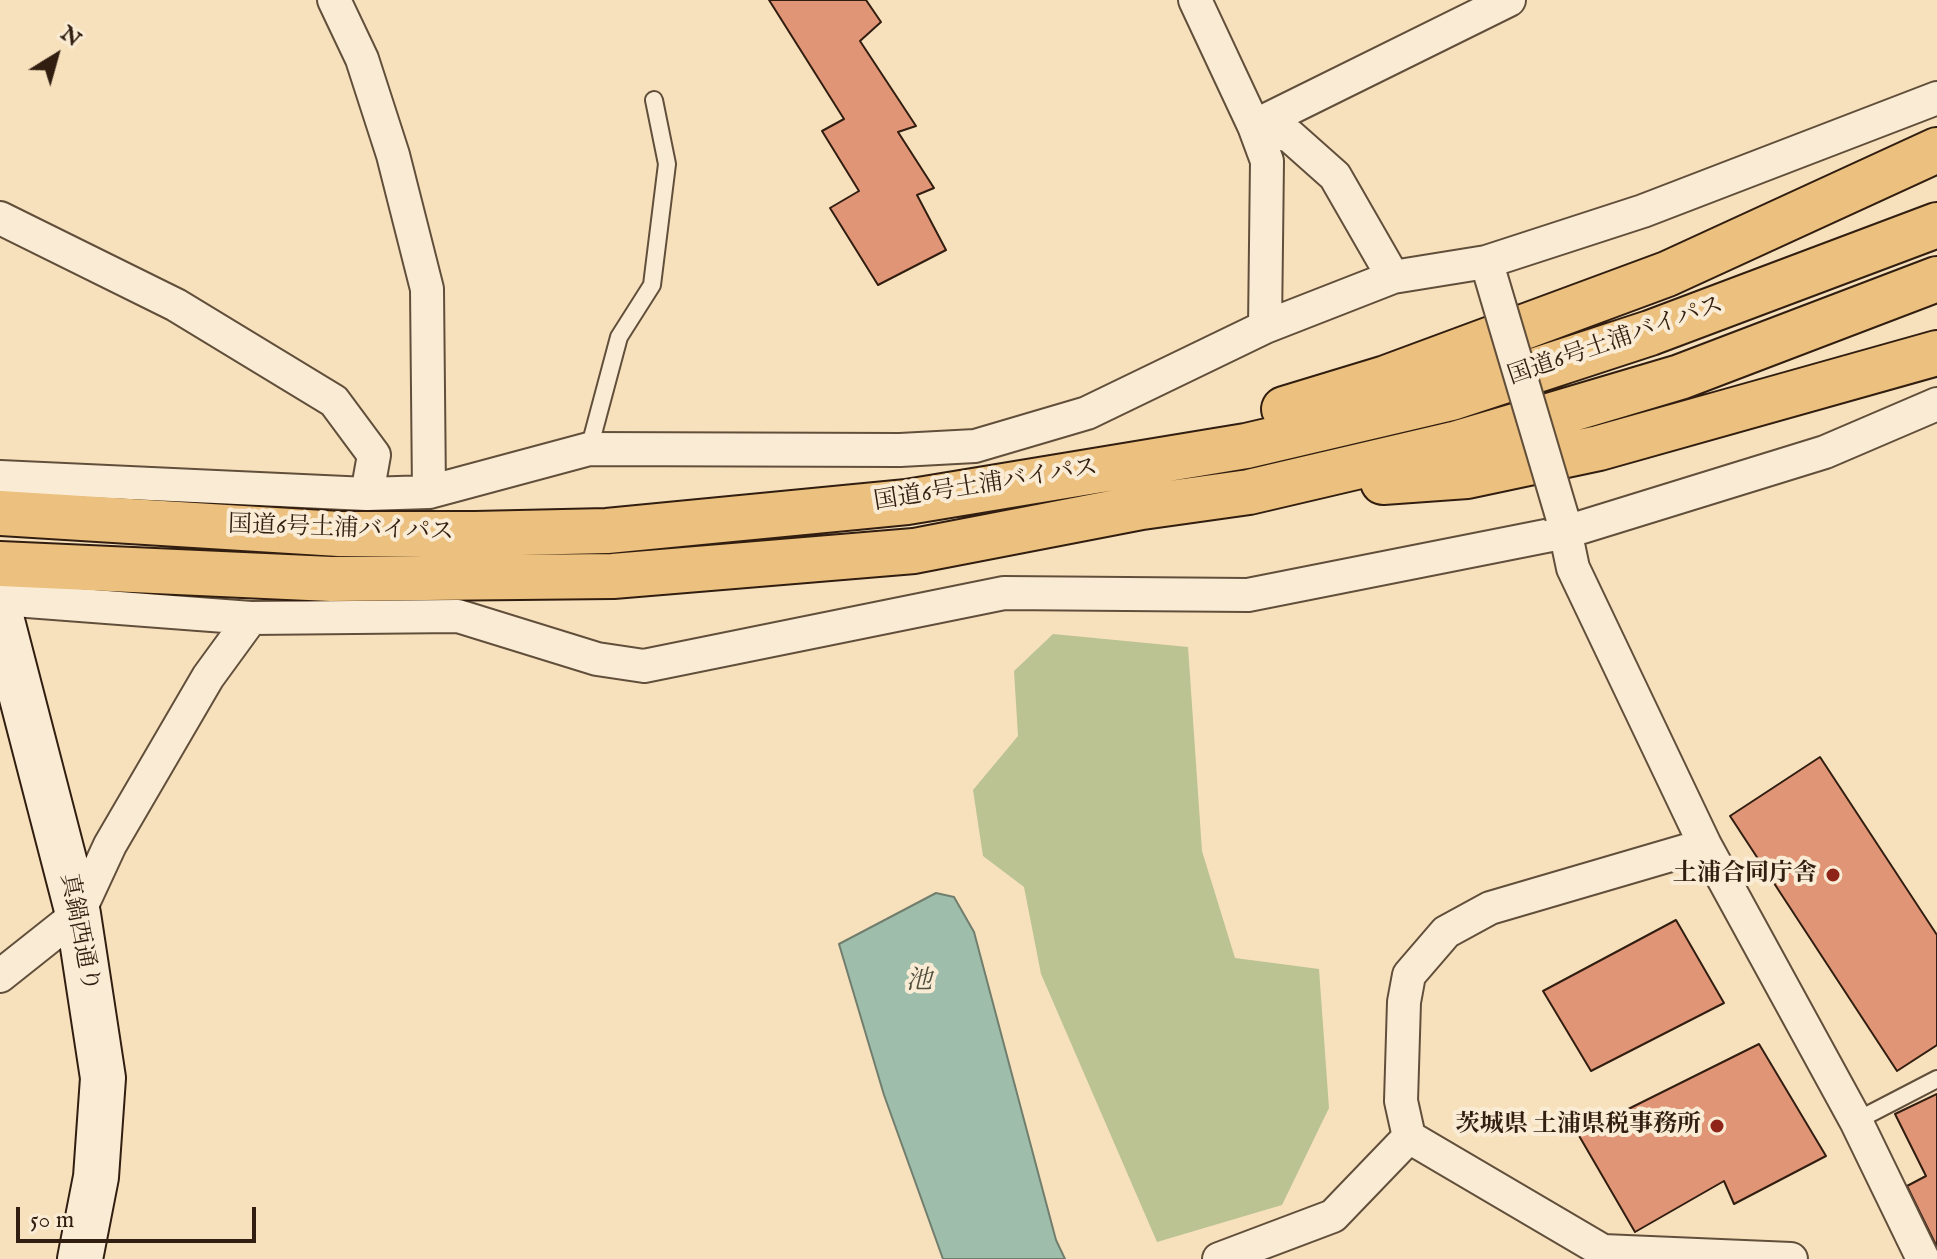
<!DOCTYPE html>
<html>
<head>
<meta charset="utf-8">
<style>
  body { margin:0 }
  #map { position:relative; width:1937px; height:1259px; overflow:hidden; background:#f7e1bd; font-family:"IM FELL English",serif }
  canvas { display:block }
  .north { position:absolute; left:16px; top:16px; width:80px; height:80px; -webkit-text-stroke:6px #faecd4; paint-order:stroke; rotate:37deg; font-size:22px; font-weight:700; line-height:32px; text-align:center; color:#311e10 }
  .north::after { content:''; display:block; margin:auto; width:28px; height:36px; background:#311e10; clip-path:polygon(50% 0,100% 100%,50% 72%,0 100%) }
  .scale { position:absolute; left:16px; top:1207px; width:240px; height:36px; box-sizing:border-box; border:4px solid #311e10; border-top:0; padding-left:10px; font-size:24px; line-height:28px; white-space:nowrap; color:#311e10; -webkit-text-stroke:6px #faecd4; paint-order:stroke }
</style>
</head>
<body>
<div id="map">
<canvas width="1937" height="1259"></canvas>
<div class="north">N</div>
<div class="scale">50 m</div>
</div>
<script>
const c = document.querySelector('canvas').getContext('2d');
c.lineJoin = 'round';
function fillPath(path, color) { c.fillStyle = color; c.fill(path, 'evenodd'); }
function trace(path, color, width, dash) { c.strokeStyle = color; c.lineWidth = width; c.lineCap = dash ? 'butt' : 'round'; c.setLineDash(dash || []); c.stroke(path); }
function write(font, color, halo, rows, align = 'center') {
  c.font = font + ' "IM FELL English","Noto Serif JP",serif'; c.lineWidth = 8; c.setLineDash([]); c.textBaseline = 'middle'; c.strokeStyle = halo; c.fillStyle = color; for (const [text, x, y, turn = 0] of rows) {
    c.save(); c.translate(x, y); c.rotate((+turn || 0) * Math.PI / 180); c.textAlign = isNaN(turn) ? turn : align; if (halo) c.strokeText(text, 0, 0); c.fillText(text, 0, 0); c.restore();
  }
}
const green = new Path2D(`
  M 1053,634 L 1188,647 L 1202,851 L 1235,958 L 1319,969 L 1329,1108 L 1282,1205 L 1157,1242 L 1041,974 L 1024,887 L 983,856 L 973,790 L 1018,736 L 1014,671 Z`);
const water = new Path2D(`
  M 936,893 L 954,897 L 974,932 L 1056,1240 L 1065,1259 L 943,1259 L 884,1095 L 839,944 Z`);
const building = new Path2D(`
  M 769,0 L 866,0 L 881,22 L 860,41 L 916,126 L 898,132 L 934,188 L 917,195 L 946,250 L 878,285 L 830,208 L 859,191 L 822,131 L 844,119 Z
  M 1820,757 L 1937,935 L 1937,1045 L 1897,1071 L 1730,816 Z
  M 1676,920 L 1724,1003 L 1591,1071 L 1543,991 Z
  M 1759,1044 L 1826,1156 L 1734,1204 L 1724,1181 L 1635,1232 L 1578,1134 Z
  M 1937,1094 L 1937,1247 L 1907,1186 L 1926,1176 L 1895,1114 Z`);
const lane = new Path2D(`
  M 589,449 L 619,337 L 652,285 L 667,164 L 654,100
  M 1856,1121 L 1937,1079`);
const street = new Path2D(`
  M 334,0 L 362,59 L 393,155 L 427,289 L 429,492
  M 1195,0 L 1254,126 L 1267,161 L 1265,327
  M 1254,126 L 1509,0
  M 1254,126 L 1290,136 L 1335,176 L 1393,277
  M 0,218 L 176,305 L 334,401 L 374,455 L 367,494
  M 0,477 L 367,494 L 429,492 L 589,449 L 900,450 L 975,446 L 1087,413 L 1265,327 L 1393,277 L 1486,262 L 1643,211 L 1937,98
  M 1562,516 L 1573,568 L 1705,845 L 1856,1121 L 1923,1259
  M 0,599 L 251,618 L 458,616 L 597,659 L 644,666 L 1004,593 L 1248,595 L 1566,532 L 1825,452 L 1937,404
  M 1705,845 L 1490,908 L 1446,932 L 1409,975 L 1404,1002 L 1401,1101 L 1409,1137 L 1603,1251 L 1791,1259
  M 0,976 L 78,914 L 110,845 L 208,677 L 251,618
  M 1219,1259 L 1333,1216 L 1409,1137`);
const secondary = new Path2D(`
  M 0,613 L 78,914 L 103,1078 L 96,1177 L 80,1259`);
const highway = new Path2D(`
  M 1284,409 L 1386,378 L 1667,274 L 1937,150
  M 1383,482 L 1467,476 L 1599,448 L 1937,353
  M 0,513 L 339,534 L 475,534 L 607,531 L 907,502 L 1246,446 L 1451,398 L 1650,333 L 1937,225
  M 0,564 L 331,579 L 613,576 L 914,551 L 1142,507 L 1249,492 L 1454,444 L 1680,377 L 1937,279`);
const streetBridge = new Path2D(`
  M 1491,277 L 1562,516`);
const markers = [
  [1833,875,8,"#8f2418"],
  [1717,1126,8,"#8f2418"]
];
const streetNames = [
  ["国道6号土浦バイパス",1616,342,-19],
  ["国道6号土浦バイパス",986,486,-9],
  ["国道6号土浦バイパス",341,530,2],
  ["真鍋西通り",78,933,79]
];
const poiNames = [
  ["土浦合同庁舎",1817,875],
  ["茨城県 土浦県税事務所",1701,1126]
];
const waterNames = [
  ["池",919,983]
];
fillPath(green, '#bbc392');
fillPath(water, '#9ebeab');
trace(water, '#727e6d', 2);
fillPath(building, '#e09577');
trace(building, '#311e10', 2);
trace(lane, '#624f3b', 20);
trace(street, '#624f3b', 36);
trace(secondary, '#311e10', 48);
trace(highway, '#311e10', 48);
trace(lane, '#faecd4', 16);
trace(street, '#faecd4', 32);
trace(secondary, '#faecd4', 44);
trace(highway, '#ecc07e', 44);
trace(streetBridge, '#624f3b', 36, []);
trace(streetBridge, '#faecd4', 32);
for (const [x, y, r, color] of markers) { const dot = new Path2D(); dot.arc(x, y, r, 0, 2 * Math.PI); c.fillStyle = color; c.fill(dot); trace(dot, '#faecd4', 3); }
write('24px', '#311e10', '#faecd4', streetNames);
write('bold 24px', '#311e10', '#faecd4', poiNames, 'right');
write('italic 26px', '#524e3e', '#faecd4', waterNames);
</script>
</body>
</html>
